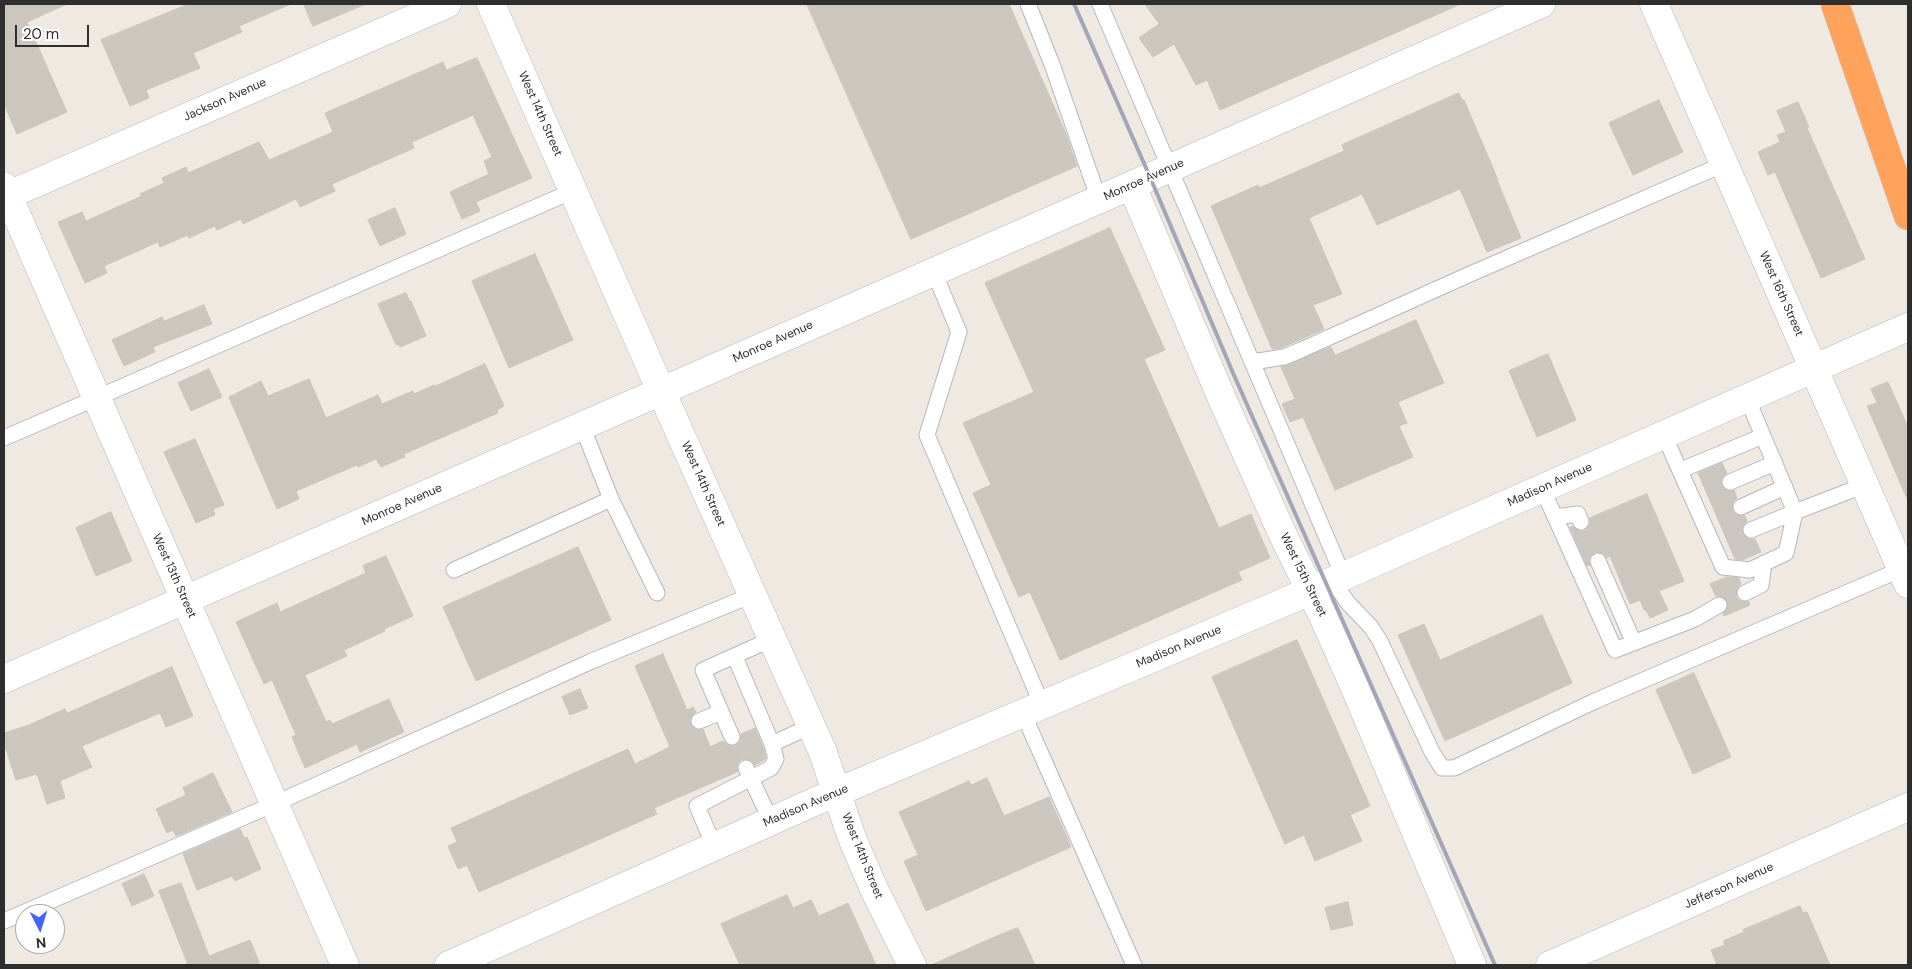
<!DOCTYPE html>
<html>
<head>
<meta charset="utf-8">
<style>
  body { margin:0 }
  #map { position:relative; width:1912px; height:969px; overflow:hidden; background:#efe9e1; font-family:"DM Sans",sans-serif }
  canvas { display:block }
  .frame { position:absolute; inset:0; border:5px solid #2e2e2e; pointer-events:none }
  .north { position:absolute; left:15px; top:904px; width:50px; height:50px; box-sizing:border-box; background:#fff; border:1px solid #ababab; border-radius:50%; rotate:175deg; font-size:14px; font-weight:700; line-height:20px; text-align:center; color:#2e2e2e }
  .north::after { content:''; display:block; margin:auto; width:18px; height:22px; background:#4264fb; clip-path:polygon(50% 0,100% 100%,50% 72%,0 100%) }
  .scale { position:absolute; left:15px; top:25px; width:74px; height:22px; box-sizing:border-box; border:2px solid #2e2e2e; border-top:0; padding-left:6px; font-size:15px; line-height:18px; white-space:nowrap; color:#2e2e2e; -webkit-text-stroke:4px #fff; paint-order:stroke }
</style>
</head>
<body>
<div id="map">
<canvas width="1912" height="969"></canvas>
<div class="frame"></div>
<div class="north">N</div>
<div class="scale">20 m</div>
</div>
<script>
const c = document.querySelector('canvas').getContext('2d');
c.lineJoin = 'round';
function fillPath(path, color) { c.fillStyle = color; c.fill(path, 'evenodd'); }
function trace(path, color, width, dash) { c.strokeStyle = color; c.lineWidth = width; c.lineCap = dash ? 'butt' : 'round'; c.setLineDash(dash || []); c.stroke(path); }
function write(font, color, halo, rows, align = 'center') {
  c.font = font + ' "DM Sans",sans-serif'; c.lineWidth = 4; c.setLineDash([]); c.textBaseline = 'middle'; c.strokeStyle = halo; c.fillStyle = color; for (const [text, x, y, turn = 0] of rows) {
    c.save(); c.translate(x, y); c.rotate((+turn || 0) * Math.PI / 180); c.textAlign = isNaN(turn) ? turn : align; if (halo) c.strokeText(text, 0, 0); c.fillText(text, 0, 0); c.restore();
  }
}
const building = new Path2D(`
  M 4,4 L 67,4 L 27,22 L 67,112 L 17,134 L 4,104 Z
  M 189,4 L 291,4 L 239,26 L 242,32 L 193,53 L 200,68 L 146,90 L 149,98 L 130,106 L 101,40 Z
  M 304,4 L 366,4 L 313,26 Z
  M 807,4 L 1009,4 L 1066,134 L 1077,166 L 911,239 Z
  M 1145,4 L 1461,4 L 1220,110 L 1207,80 L 1196,85 L 1174,44 L 1153,57 L 1139,38 L 1159,24 Z
  M 477,58 L 532,178 L 476,202 L 480,211 L 462,219 L 450,192 L 489,174 L 484,161 L 492,157 L 473,115 L 412,142 L 414,148 L 332,184 L 335,191 L 300,207 L 296,199 L 243,224 L 241,219 L 217,230 L 215,226 L 189,238 L 188,235 L 160,247 L 158,242 L 104,266 L 107,273 L 85,283 L 58,222 L 82,212 L 86,221 L 142,196 L 140,194 L 164,183 L 162,178 L 186,167 L 188,173 L 259,142 L 269,160 L 333,132 L 325,113 L 443,62 L 446,70 Z
  M 1459,93 L 1462,100 L 1464,100 L 1498,180 L 1497,180 L 1521,238 L 1487,252 L 1460,189 L 1377,225 L 1362,194 L 1309,218 L 1342,294 L 1313,305 L 1324,329 L 1281,348 L 1272,349 L 1211,206 L 1258,185 L 1259,188 L 1344,151 L 1342,145 Z
  M 1659,100 L 1683,152 L 1633,175 L 1609,123 Z
  M 1798,102 L 1809,127 L 1807,128 L 1865,259 L 1821,278 L 1775,172 L 1768,175 L 1758,152 L 1780,142 L 1777,135 L 1786,132 L 1777,111 Z
  M 395,208 L 406,234 L 380,246 L 368,220 Z
  M 1110,228 L 1165,350 L 1144,359 L 1219,528 L 1251,514 L 1270,558 L 1238,572 L 1242,580 L 1060,660 L 1030,592 L 1019,597 L 973,493 L 991,485 L 963,423 L 1034,392 L 985,283 Z
  M 535,254 L 573,340 L 509,368 L 472,281 Z
  M 406,293 L 410,302 L 411,301 L 426,336 L 400,347 L 398,344 L 396,345 L 378,304 Z
  M 204,305 L 212,324 L 153,347 L 155,352 L 124,366 L 112,340 L 162,317 L 164,321 Z
  M 1416,320 L 1444,383 L 1398,402 L 1407,423 L 1399,426 L 1413,457 L 1335,490 L 1303,417 L 1290,422 L 1282,404 L 1295,399 L 1281,367 L 1331,347 L 1335,355 Z
  M 1548,354 L 1576,420 L 1537,437 L 1509,371 Z
  M 485,364 L 504,406 L 497,410 L 498,413 L 404,454 L 405,457 L 381,467 L 376,459 L 358,467 L 357,465 L 296,491 L 299,499 L 277,509 L 229,397 L 261,381 L 268,396 L 309,379 L 326,418 L 378,395 L 382,404 L 413,391 L 414,394 L 434,385 L 435,386 Z
  M 209,369 L 222,397 L 191,411 L 178,383 Z
  M 1888,382 L 1908,427 L 1908,501 L 1867,406 L 1877,403 L 1871,389 Z
  M 195,439 L 224,505 L 213,509 L 215,515 L 196,523 L 164,452 Z
  M 1722,463 L 1727,473 L 1721,480 L 1722,486 L 1728,491 L 1734,490 L 1737,498 L 1733,502 L 1732,510 L 1736,515 L 1745,516 L 1747,521 L 1742,528 L 1743,534 L 1749,539 L 1755,539 L 1761,552 L 1742,560 L 1735,559 L 1698,473 Z
  M 1647,494 L 1684,581 L 1659,591 L 1668,610 L 1650,618 L 1646,610 L 1644,610 L 1640,600 L 1630,604 L 1610,556 L 1607,558 L 1603,553 L 1595,552 L 1590,556 L 1590,565 L 1587,566 L 1570,527 L 1572,526 L 1579,531 L 1585,531 L 1590,524 L 1590,518 Z
  M 111,512 L 132,561 L 96,576 L 76,528 Z
  M 578,547 L 611,620 L 476,681 L 443,607 Z
  M 386,556 L 413,616 L 384,629 L 385,631 L 344,650 L 347,656 L 305,675 L 326,722 L 330,720 L 332,724 L 389,699 L 404,732 L 360,752 L 357,744 L 305,768 L 292,737 L 296,735 L 272,680 L 264,684 L 236,622 L 277,603 L 280,612 L 366,573 L 363,566 Z
  M 1727,577 L 1739,578 L 1741,584 L 1737,588 L 1736,597 L 1740,601 L 1749,602 L 1750,605 L 1724,616 L 1723,613 L 1728,605 L 1727,601 L 1723,597 L 1716,596 L 1710,584 Z
  M 1542,615 L 1572,683 L 1445,741 L 1398,635 L 1424,624 L 1440,660 Z
  M 1297,640 L 1370,806 L 1350,815 L 1362,841 L 1315,861 L 1304,835 L 1285,844 L 1212,677 Z
  M 663,654 L 687,710 L 693,707 L 696,712 L 690,719 L 691,725 L 697,730 L 703,729 L 710,747 L 723,741 L 727,745 L 735,746 L 740,742 L 741,734 L 755,728 L 763,747 L 766,758 L 764,760 L 755,765 L 751,760 L 742,759 L 738,763 L 737,772 L 654,808 L 657,814 L 479,892 L 467,865 L 458,869 L 448,846 L 457,842 L 451,828 L 628,749 L 635,764 L 670,747 L 635,666 Z
  M 172,667 L 193,716 L 166,727 L 160,713 L 82,746 L 92,767 L 60,781 L 65,798 L 47,804 L 37,774 L 16,780 L 4,743 L 4,733 L 29,725 L 65,709 L 67,713 Z
  M 1694,673 L 1731,757 L 1693,774 L 1656,690 Z
  M 580,689 L 588,708 L 570,715 L 562,697 Z
  M 213,773 L 232,812 L 176,836 L 173,830 L 167,833 L 156,809 L 186,795 L 183,788 Z
  M 987,778 L 1004,816 L 1049,797 L 1071,847 L 926,911 L 904,861 L 918,855 L 899,812 L 969,781 L 971,785 Z
  M 240,829 L 244,838 L 247,837 L 261,869 L 235,881 L 232,876 L 197,890 L 183,854 Z
  M 144,874 L 154,896 L 132,906 L 122,884 Z
  M 181,883 L 209,956 L 250,940 L 260,965 L 188,965 L 159,891 Z
  M 787,895 L 793,908 L 811,900 L 819,916 L 848,903 L 876,965 L 740,965 L 721,924 Z
  M 1348,902 L 1353,925 L 1331,930 L 1325,908 Z
  M 1800,906 L 1803,913 L 1807,912 L 1830,965 L 1717,965 L 1711,950 L 1725,945 L 1723,941 L 1744,932 L 1743,930 Z
  M 1018,928 L 1035,965 L 931,965 L 999,935 Z`);
const service = new Path2D(`
  M 1028,4 L 1053,67 L 1099,200
  M 1100,4 L 1343,576
  M 934,272 L 959,332 L 927,435 L 1042,705
  M 1252,362 L 1284,357 L 1301,350 L 1468,275 L 1724,164
  M 1747,398 L 1795,512 L 1865,485
  M 582,426 L 611,499 L 657,593
  M 1664,435 L 1723,567 L 1750,570 L 1786,553 L 1795,512
  M 4,438 L 573,191
  M 1681,470 L 1763,436
  M 1730,482 L 1775,463
  M 1542,488 L 1615,650 L 1695,619 L 1719,605
  M 1741,507 L 1785,487
  M 1555,517 L 1578,514 L 1581,522
  M 1751,530 L 1795,512
  M 1598,561 L 1634,643
  M 454,570 L 611,499
  M 1333,581 L 1348,603 L 1371,627 L 1380,641 L 1432,752 L 1442,768 L 1454,768 L 1595,701 L 1902,569
  M 1745,593 L 1761,585 L 1764,563
  M 735,657 L 772,744 L 811,726
  M 1023,713 L 1134,965
  M 699,721 L 721,712
  M 732,737 L 703,670 L 772,639
  M 746,768 L 771,821
  M 714,846 L 697,806 L 771,768 L 776,759 L 772,744
  M 4,921 L 274,804 L 592,661 L 752,595`);
const minor = new Path2D(`
  M 1654,4 L 1908,584
  M 4,186 L 345,965
  M 1132,186 L 1223,401 L 1282,533 L 1323,616 L 1355,688 L 1472,965
  M 4,197 L 447,4
  M 4,679 L 1107,196 L 1541,4
  M 1550,965 L 1908,807`);
const tertiary = new Path2D(`
  M 491,4 L 661,391 L 822,750 L 852,838 L 874,889 L 912,965
  M 449,965 L 814,802 L 1287,601 L 1908,327`);
const motorway = new Path2D(`
  M 1835,4 L 1908,216`);
const rail = new Path2D(`
  M 1074,4 L 1150,177 L 1233,373 L 1495,965`);
const streetNames = [
  ["Jackson Avenue",225,100,-24],
  ["West 14th Street",540,114,66],
  ["Monroe Avenue",1144,180,-24],
  ["West 16th Street",1781,294,66],
  ["Monroe Avenue",773,342,-24],
  ["West 14th Street",703,484,66],
  ["Madison Avenue",1550,485,-24],
  ["Monroe Avenue",402,505,-24],
  ["West 15th Street",1303,575,64],
  ["West 13th Street",174,576,66],
  ["Madison Avenue",1179,647,-23],
  ["Madison Avenue",806,806,-23],
  ["West 14th Street",862,856,68],
  ["Jefferson Avenue",1729,886,-24]
];
fillPath(building, '#cbc7bf');
trace(building, '#cbc5ba', 1);
trace(service, '#b4b7c1', 17);
trace(minor, '#b4b7c1', 29);
trace(tertiary, '#b4b7c1', 29);
trace(motorway, '#c9c9c9', 29);
trace(service, '#fff', 15);
trace(minor, '#fff', 28);
trace(tertiary, '#fff', 28);
trace(motorway, '#ffa35c', 28);
trace(rail, '#a3a6b8', 4);
write('12px', '#2e2e2e', '#fff', streetNames);
</script>
</body>
</html>
